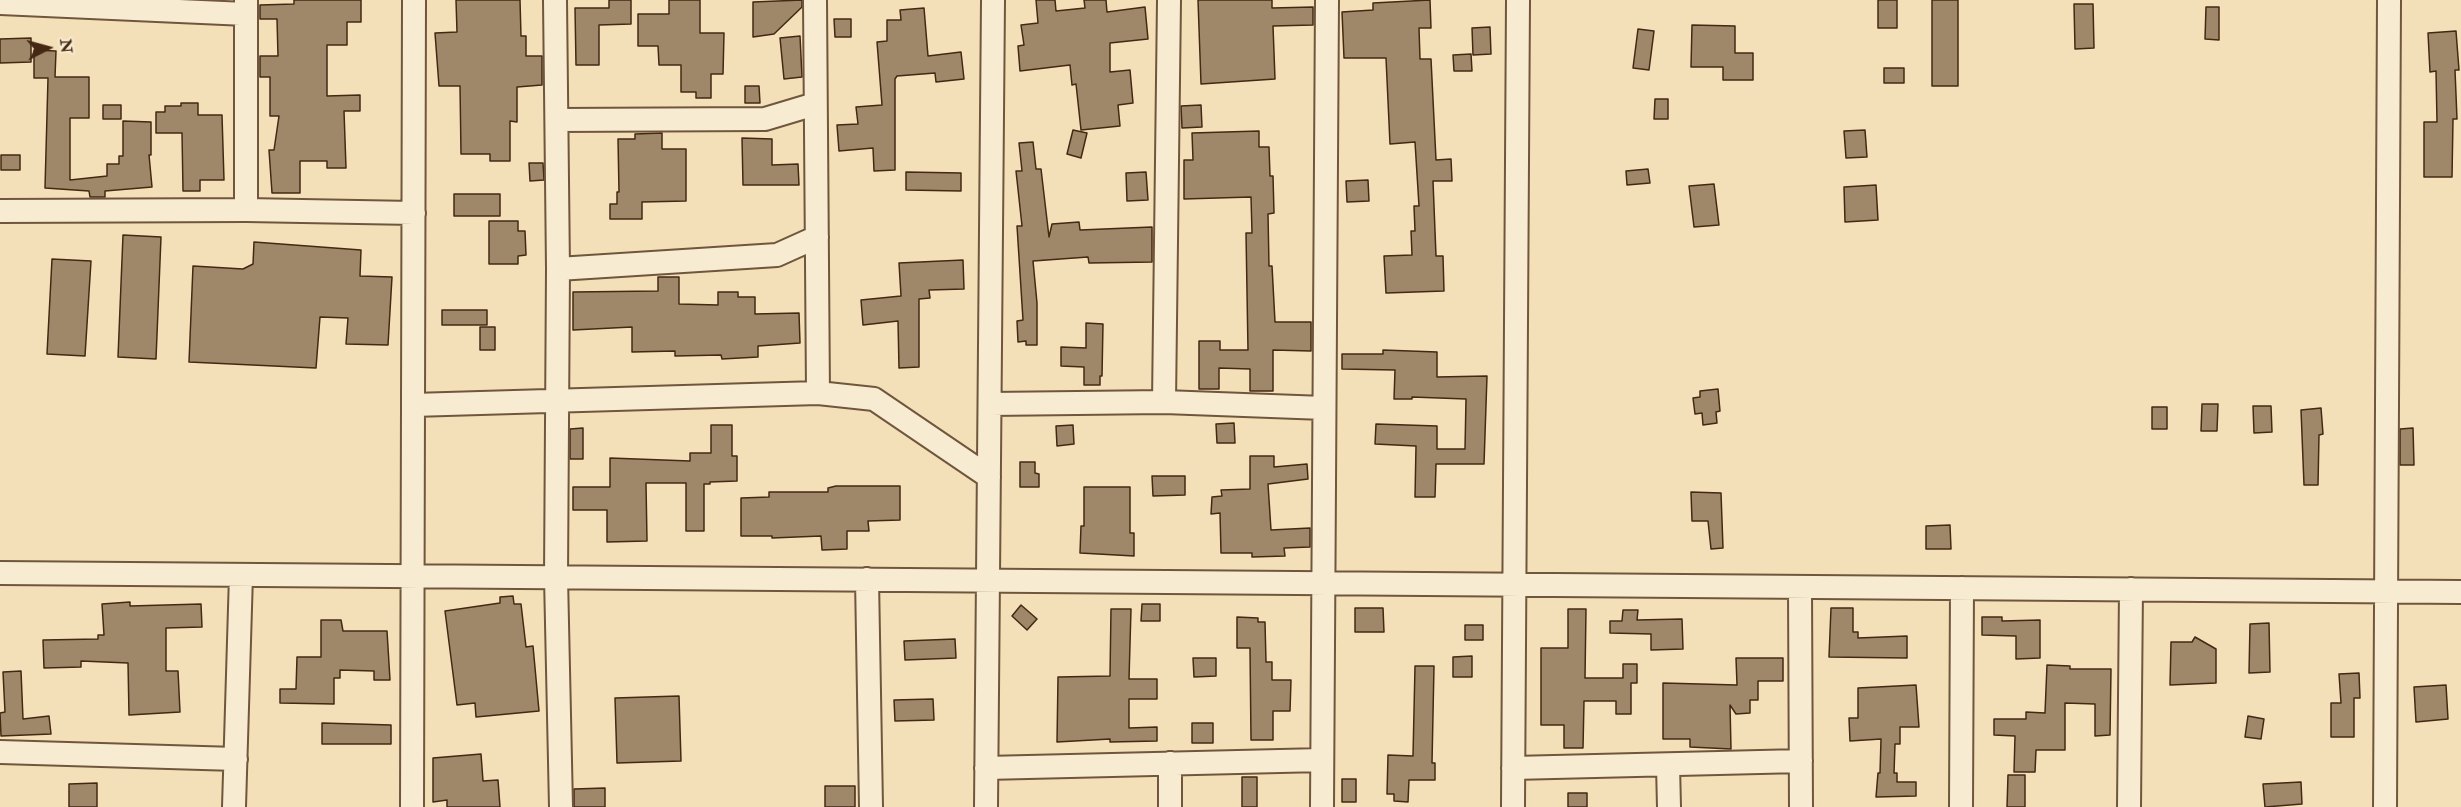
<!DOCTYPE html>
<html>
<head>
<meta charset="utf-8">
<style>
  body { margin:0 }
  #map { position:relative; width:2461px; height:807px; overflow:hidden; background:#f3e0b8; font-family:"IM FELL Double Pica",serif }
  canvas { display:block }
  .north { position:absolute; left:18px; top:18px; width:60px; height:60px; -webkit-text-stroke:4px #f7ebd1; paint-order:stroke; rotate:84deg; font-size:16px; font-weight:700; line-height:24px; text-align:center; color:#442813 }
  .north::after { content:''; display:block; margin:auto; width:21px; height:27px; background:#442813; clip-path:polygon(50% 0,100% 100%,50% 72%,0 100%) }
</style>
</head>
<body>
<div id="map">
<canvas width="2461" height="807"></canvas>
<div class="north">N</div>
</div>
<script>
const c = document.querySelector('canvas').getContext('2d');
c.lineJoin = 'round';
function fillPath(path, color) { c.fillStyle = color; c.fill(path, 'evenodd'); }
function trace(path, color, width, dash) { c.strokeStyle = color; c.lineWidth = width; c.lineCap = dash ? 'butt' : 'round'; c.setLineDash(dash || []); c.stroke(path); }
const building = new Path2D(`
  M 294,0 L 361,0 L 361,22 L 347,22 L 347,45 L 327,45 L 327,96 L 360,95 L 360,111 L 344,111 L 346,168 L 327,168 L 327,161 L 300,161 L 300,193 L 272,193 L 269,150 L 274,150 L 279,116 L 270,116 L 270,77 L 260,77 L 260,56 L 278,56 L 277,19 L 260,19 L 260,5 L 294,4 Z
  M 456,0 L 520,0 L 521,36 L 526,36 L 526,56 L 542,56 L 542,85 L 517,87 L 517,122 L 510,121 L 510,161 L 490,161 L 490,154 L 461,154 L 460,86 L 439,86 L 435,33 L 457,32 Z
  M 609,0 L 631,0 L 631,24 L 599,25 L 599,65 L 576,65 L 575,8 L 609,8 Z
  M 669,0 L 700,0 L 700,33 L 724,33 L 723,74 L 711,74 L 711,98 L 696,98 L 696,92 L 681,92 L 681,65 L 659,65 L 658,46 L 638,46 L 638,14 L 669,14 Z
  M 802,0 L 802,7 L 774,34 L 753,37 L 753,2 Z
  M 1036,0 L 1055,0 L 1056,11 L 1085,8 L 1084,0 L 1106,0 L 1107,12 L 1145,7 L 1148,39 L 1110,43 L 1110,72 L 1130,70 L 1133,103 L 1118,105 L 1120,126 L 1081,130 L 1076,84 L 1072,85 L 1070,65 L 1020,71 L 1018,46 L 1024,45 L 1021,25 L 1038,23 Z
  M 1198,0 L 1272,0 L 1272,8 L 1313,7 L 1313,25 L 1273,26 L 1275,79 L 1201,84 Z
  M 1430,0 L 1431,28 L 1419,28 L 1420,59 L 1431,59 L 1436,160 L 1451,159 L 1452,181 L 1433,181 L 1436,256 L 1443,256 L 1444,291 L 1386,293 L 1384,256 L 1412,255 L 1411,231 L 1415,231 L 1414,206 L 1419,206 L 1415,142 L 1390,144 L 1386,58 L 1344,58 L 1342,12 L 1373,10 L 1373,3 Z
  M 1878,0 L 1897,0 L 1897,28 L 1878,28 Z
  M 1932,0 L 1958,0 L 1958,86 L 1932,86 Z
  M 2074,4 L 2093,4 L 2094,48 L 2075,49 Z
  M 2206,7 L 2219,7 L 2219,40 L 2205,39 Z
  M 924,8 L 928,56 L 961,52 L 964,79 L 936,82 L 935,73 L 897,76 L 895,79 L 895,170 L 874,171 L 873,148 L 839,151 L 837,125 L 858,124 L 856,107 L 882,105 L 877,42 L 887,41 L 887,20 L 901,20 L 900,10 Z
  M 834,19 L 851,19 L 851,37 L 835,37 Z
  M 1692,25 L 1735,26 L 1735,53 L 1753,53 L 1753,80 L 1723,80 L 1723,67 L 1691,67 Z
  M 1490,27 L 1491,54 L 1473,55 L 1472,28 Z
  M 1638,29 L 1654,31 L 1649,70 L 1633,68 Z
  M 2456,31 L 2459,70 L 2455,70 L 2457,119 L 2453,119 L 2452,177 L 2424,177 L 2424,122 L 2437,122 L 2436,71 L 2430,72 L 2428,33 Z
  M 800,36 L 802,77 L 784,79 L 780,38 Z
  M 31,38 L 31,62 L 0,63 L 0,39 Z
  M 34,50 L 56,51 L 55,77 L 89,77 L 89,118 L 70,118 L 70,180 L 107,176 L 107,164 L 119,164 L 119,156 L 123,156 L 123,121 L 151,122 L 151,155 L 149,155 L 152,187 L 105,191 L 105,197 L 90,197 L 89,191 L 45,188 L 48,78 L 34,78 Z
  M 1471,54 L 1472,71 L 1454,71 L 1453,55 Z
  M 1884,68 L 1904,68 L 1904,83 L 1884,83 Z
  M 745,86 L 759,86 L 760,103 L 745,103 Z
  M 1655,99 L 1668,99 L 1668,119 L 1654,119 Z
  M 181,103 L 198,103 L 198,115 L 222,115 L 224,180 L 200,180 L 200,191 L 183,191 L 182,133 L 156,133 L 156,112 L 165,112 L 165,106 L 181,106 Z
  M 103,105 L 121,105 L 121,119 L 103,119 Z
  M 1201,105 L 1202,127 L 1182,128 L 1181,106 Z
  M 1073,130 L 1087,133 L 1081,158 L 1067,154 Z
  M 1865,130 L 1867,157 L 1846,158 L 1844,131 Z
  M 1259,131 L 1259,147 L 1269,147 L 1270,176 L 1273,176 L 1274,213 L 1268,214 L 1269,266 L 1272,266 L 1275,322 L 1311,322 L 1311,351 L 1273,350 L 1273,391 L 1250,391 L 1250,369 L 1219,368 L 1219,389 L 1199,389 L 1199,341 L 1220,341 L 1220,350 L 1248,350 L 1246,233 L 1252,233 L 1251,197 L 1184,199 L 1184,160 L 1193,160 L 1192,133 Z
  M 662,133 L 662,149 L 686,149 L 686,201 L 642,202 L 642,219 L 610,219 L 610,204 L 617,204 L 617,192 L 619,192 L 618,139 L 635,139 L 635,134 Z
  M 742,138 L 772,139 L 772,165 L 798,164 L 799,185 L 743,185 Z
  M 1033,142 L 1036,169 L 1041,169 L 1049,237 L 1052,224 L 1079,222 L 1080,230 L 1152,227 L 1152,262 L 1089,263 L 1088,257 L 1033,261 L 1037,303 L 1037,345 L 1026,345 L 1026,341 L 1018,342 L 1017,321 L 1023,320 L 1017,226 L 1022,226 L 1016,171 L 1022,171 L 1019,143 Z
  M 1,155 L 20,155 L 20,170 L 1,170 Z
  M 529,163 L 543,163 L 544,180 L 530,181 Z
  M 1648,169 L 1650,183 L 1627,185 L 1626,171 Z
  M 906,172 L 961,173 L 961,191 L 906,190 Z
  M 1146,172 L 1148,200 L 1127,201 L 1126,173 Z
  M 1368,180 L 1369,201 L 1347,202 L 1346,181 Z
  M 1714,184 L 1719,225 L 1694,227 L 1689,186 Z
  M 1876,185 L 1878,220 L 1845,222 L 1844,187 Z
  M 454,194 L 500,194 L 500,216 L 454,216 Z
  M 489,221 L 518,221 L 518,231 L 525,231 L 526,255 L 518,256 L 518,264 L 489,264 Z
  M 123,235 L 161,237 L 156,359 L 118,357 Z
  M 254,242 L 361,250 L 360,276 L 392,277 L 388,345 L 346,344 L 348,318 L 320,317 L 316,368 L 189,362 L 193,266 L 243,269 L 253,264 Z
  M 52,259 L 91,261 L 85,356 L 47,354 Z
  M 963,260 L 964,289 L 929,290 L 930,298 L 919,299 L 919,367 L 899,368 L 898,321 L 863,325 L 861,300 L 901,296 L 899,263 Z
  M 658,277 L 679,277 L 679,304 L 718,305 L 718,292 L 738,292 L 738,297 L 755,297 L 755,314 L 799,313 L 800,343 L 758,346 L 758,357 L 722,359 L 721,355 L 675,356 L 675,351 L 632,352 L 632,327 L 573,330 L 573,292 L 658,291 Z
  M 442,310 L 487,310 L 487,325 L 442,325 Z
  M 1086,323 L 1103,324 L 1102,376 L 1100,376 L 1100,385 L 1084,385 L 1084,367 L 1061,366 L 1061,347 L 1086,348 Z
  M 480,327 L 495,327 L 495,350 L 480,350 Z
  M 1383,350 L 1437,352 L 1437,377 L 1487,376 L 1484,464 L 1436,464 L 1435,497 L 1415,497 L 1416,446 L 1375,444 L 1376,424 L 1437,426 L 1437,449 L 1465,449 L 1466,399 L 1412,397 L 1412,399 L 1394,399 L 1395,370 L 1342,369 L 1342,354 L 1383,354 Z
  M 1718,389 L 1720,411 L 1716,412 L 1717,423 L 1703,425 L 1702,413 L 1695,414 L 1693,398 L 1700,397 L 1700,391 Z
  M 2202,404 L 2218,404 L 2217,431 L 2201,431 Z
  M 2253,406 L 2271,406 L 2272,432 L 2254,433 Z
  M 2152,407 L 2167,407 L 2167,429 L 2152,429 Z
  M 2321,408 L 2323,434 L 2319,435 L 2318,485 L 2304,485 L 2301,410 Z
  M 1234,423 L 1235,443 L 1217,443 L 1216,424 Z
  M 711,425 L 732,425 L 732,456 L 737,456 L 737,481 L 710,482 L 710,484 L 704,484 L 704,531 L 686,531 L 686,483 L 646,483 L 647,541 L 607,542 L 607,510 L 573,510 L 573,487 L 610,487 L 610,458 L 690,461 L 690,453 L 711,453 Z
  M 1073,425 L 1074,444 L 1057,446 L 1056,426 Z
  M 583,428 L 583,459 L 570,459 L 570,429 Z
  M 2413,428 L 2414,465 L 2400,465 L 2400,429 Z
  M 1250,456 L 1274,456 L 1274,467 L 1307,464 L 1308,479 L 1268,484 L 1271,530 L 1310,528 L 1310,547 L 1284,548 L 1285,556 L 1252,557 L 1252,553 L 1221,553 L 1220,513 L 1211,514 L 1212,497 L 1222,496 L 1221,490 L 1250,489 Z
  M 1020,462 L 1035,462 L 1035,473 L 1039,474 L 1039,487 L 1020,487 Z
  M 1152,476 L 1185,476 L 1185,495 L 1153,496 Z
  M 836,486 L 900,486 L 900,520 L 868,521 L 869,531 L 847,531 L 847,549 L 822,550 L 821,536 L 772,538 L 772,536 L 741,536 L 741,498 L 769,497 L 769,492 L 828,492 L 828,488 Z
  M 1084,487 L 1130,487 L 1130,533 L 1134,533 L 1134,556 L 1080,553 L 1081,526 L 1084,526 Z
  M 1691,492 L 1721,493 L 1723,548 L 1711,549 L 1708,521 L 1692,521 Z
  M 1950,525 L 1951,549 L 1926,549 L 1926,526 Z
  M 513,596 L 514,604 L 521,604 L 526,647 L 533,646 L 539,711 L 476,717 L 475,703 L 457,705 L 445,611 L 500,603 L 500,597 Z
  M 130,602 L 130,606 L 201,604 L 202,627 L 166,628 L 166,671 L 178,671 L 180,712 L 129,715 L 128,663 L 81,661 L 81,667 L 44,668 L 43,640 L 98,639 L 98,635 L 104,635 L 102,604 Z
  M 1142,604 L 1160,604 L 1160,621 L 1141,621 Z
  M 1021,605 L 1037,619 L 1027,630 L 1012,616 Z
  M 1355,608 L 1383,608 L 1384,632 L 1355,632 Z
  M 1831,608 L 1853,608 L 1853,632 L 1858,632 L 1858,638 L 1907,636 L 1907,658 L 1829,657 Z
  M 1111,609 L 1131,609 L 1129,679 L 1157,679 L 1157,699 L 1129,699 L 1129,728 L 1157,727 L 1157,741 L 1110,742 L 1110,739 L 1057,742 L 1058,677 L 1110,676 Z
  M 1568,609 L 1586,609 L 1585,678 L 1623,678 L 1623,664 L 1637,664 L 1637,683 L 1631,683 L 1631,714 L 1616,714 L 1616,701 L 1584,701 L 1583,748 L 1564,748 L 1564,725 L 1541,725 L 1541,648 L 1568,648 Z
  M 1623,610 L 1638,610 L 1637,620 L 1682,619 L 1683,649 L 1651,650 L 1651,634 L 1610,633 L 1610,621 L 1622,621 Z
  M 1237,617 L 1258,618 L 1258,622 L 1265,622 L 1266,662 L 1272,662 L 1272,680 L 1291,680 L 1290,711 L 1273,711 L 1273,740 L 1251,740 L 1250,648 L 1237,648 Z
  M 1982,617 L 2002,617 L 2002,621 L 2040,620 L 2040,658 L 2016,659 L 2016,636 L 1982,635 Z
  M 321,620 L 341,620 L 343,631 L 387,631 L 390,680 L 374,680 L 374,671 L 340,670 L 340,678 L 334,678 L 334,704 L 280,703 L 280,689 L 296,689 L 297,657 L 321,657 Z
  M 2269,623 L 2270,672 L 2249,673 L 2250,624 Z
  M 1465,625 L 1483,625 L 1483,640 L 1465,640 Z
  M 2195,637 L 2216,649 L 2216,683 L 2170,685 L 2171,642 L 2192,642 Z
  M 955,639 L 956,658 L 905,660 L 904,641 Z
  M 1472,656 L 1472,677 L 1453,677 L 1453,657 Z
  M 1193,658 L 1216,658 L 1216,676 L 1194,677 Z
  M 1736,658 L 1783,658 L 1783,681 L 1758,681 L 1758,700 L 1750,700 L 1750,713 L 1736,714 L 1730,705 L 1731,749 L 1690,747 L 1690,739 L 1663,739 L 1663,683 L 1737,685 Z
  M 2047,665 L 2070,666 L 2070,669 L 2111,669 L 2110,735 L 2095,736 L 2095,704 L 2065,703 L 2065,750 L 2036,750 L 2035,772 L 2014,772 L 2015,736 L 1994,735 L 1994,719 L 2026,719 L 2026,712 L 2045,713 Z
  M 1415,666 L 1434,666 L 1432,763 L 1435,763 L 1435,780 L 1409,780 L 1408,802 L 1394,801 L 1394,794 L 1387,794 L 1388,755 L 1413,756 Z
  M 21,671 L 23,719 L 49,716 L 51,734 L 1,736 L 0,713 L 5,712 L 3,672 Z
  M 2359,673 L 2360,698 L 2354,698 L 2354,737 L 2331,737 L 2331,703 L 2341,703 L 2339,674 Z
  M 1916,685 L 1919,727 L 1900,727 L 1900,744 L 1895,744 L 1894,773 L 1897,773 L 1897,782 L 1916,782 L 1916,796 L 1876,797 L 1878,773 L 1880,773 L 1881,739 L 1850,741 L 1849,718 L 1858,718 L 1858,688 Z
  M 2446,685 L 2448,719 L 2416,722 L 2414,687 Z
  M 679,696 L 681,761 L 617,763 L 615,698 Z
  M 933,699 L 934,720 L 895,721 L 894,700 Z
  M 2248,716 L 2264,719 L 2261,739 L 2245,737 Z
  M 322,723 L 391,725 L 391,744 L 322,744 Z
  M 1192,723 L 1213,723 L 1213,743 L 1192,743 Z
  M 481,754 L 483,781 L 498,780 L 500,807 L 447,807 L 447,800 L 433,802 L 433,758 Z
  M 2008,775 L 2025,775 L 2025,807 L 2007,807 Z
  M 1242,777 L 1257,777 L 1257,807 L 1242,807 Z
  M 1342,779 L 1356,779 L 1356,802 L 1342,802 Z
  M 2301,782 L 2302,804 L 2265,807 L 2263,784 Z
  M 97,783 L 97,807 L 69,807 L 69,784 Z
  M 825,786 L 855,786 L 855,807 L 825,807 Z
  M 605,788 L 605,807 L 574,807 L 574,789 Z
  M 1568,793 L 1587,793 L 1587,807 L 1568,807 Z`);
const street = new Path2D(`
  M 246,0 L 246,210
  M 555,0 L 558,269 L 556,577 L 561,807
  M 815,0 L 818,393
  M 0,3 L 246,14
  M 557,120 L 765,119 L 815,104
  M 0,211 L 246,210 L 414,213
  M 558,269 L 777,255 L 817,237
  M 1164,402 L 1169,0
  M 990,404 L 1164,402 L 1324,408
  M 413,405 L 818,393 L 874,399 L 989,477
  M 0,573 L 2461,592
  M 867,579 L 871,807
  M 1800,587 L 1801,807
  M 0,752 L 236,759
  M 1668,765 L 1669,807
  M 986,768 L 1322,760
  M 1513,768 L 1801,761
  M 234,807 L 241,575
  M 412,807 L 414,0
  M 986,807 L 993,0
  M 1170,807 L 1170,763
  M 1322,807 L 1327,0
  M 1513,807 L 1518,0
  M 1961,807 L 1962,588
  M 2129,807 L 2131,589
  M 2385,807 L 2389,0`);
fillPath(building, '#9f8869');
trace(building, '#442813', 1.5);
trace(street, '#70563c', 26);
trace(street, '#f7ebd1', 22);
</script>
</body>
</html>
